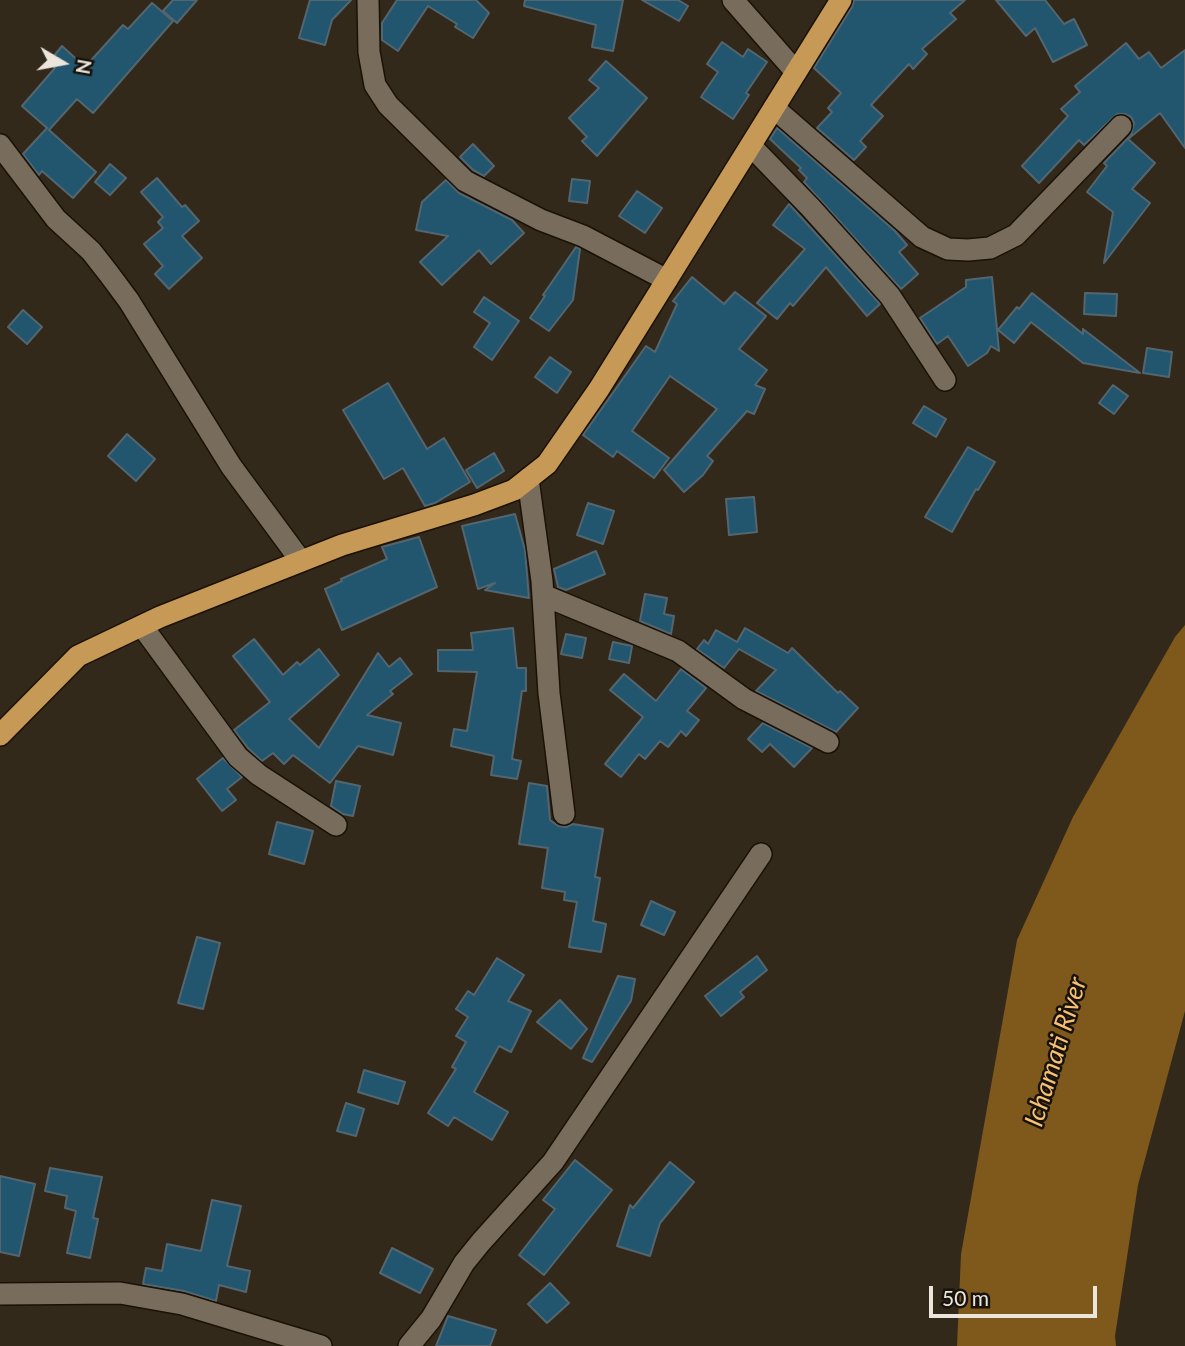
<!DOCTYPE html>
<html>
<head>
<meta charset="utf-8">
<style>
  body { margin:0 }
  #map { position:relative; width:1185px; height:1346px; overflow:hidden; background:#33291b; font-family:Lato,sans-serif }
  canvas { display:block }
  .north { position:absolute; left:28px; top:28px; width:70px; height:70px; -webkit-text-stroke:5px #17130c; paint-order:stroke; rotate:100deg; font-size:19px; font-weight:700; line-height:28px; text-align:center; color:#ece5dc }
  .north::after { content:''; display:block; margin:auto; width:24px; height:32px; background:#ece5dc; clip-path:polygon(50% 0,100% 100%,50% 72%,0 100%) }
  .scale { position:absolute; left:929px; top:1286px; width:168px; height:32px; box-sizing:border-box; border:4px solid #ece5dc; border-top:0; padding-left:9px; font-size:21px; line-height:24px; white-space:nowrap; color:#ece5dc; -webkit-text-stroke:5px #17130c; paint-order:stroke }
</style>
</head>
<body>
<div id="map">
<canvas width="1185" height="1346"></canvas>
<div class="north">N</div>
<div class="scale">50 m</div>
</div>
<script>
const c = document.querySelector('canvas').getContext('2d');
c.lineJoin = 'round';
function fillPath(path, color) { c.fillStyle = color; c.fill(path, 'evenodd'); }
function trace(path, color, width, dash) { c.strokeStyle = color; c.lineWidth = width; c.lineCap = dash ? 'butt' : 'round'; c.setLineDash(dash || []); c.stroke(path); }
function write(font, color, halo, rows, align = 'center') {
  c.font = font + ' Lato,sans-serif'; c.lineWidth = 5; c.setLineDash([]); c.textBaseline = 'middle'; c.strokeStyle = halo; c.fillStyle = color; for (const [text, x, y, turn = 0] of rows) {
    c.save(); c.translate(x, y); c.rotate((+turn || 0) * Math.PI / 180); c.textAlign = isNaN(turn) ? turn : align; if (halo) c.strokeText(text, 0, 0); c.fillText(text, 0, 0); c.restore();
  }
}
const water = new Path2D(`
  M 1185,625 L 1185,1011 L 1138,1185 L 1115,1336 L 1116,1346 L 957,1346 L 961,1254 L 1017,940 L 1073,817 L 1175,637 Z`);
const building = new Path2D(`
  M 173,0 L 197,0 L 177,23 L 163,11 Z
  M 310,0 L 351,0 L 332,20 L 325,45 L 299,38 Z
  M 397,0 L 476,0 L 489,13 L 473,38 L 455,27 L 457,24 L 428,6 L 398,51 L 382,40 L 382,23 Z
  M 525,0 L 623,0 L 613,51 L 592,47 L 596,25 L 524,6 Z
  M 642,0 L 678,0 L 688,6 L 679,21 Z
  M 854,0 L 965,0 L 950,13 L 956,19 L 922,49 L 927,54 L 913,69 L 909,64 L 871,105 L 883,116 L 860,141 L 866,147 L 854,160 L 817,128 L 832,112 L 828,108 L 841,93 L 814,68 L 852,7 Z
  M 996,0 L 1045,0 L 1064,24 L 1074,19 L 1087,45 L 1053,62 L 1035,28 L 1026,36 Z
  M 152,3 L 173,21 L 93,113 L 77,99 L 49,130 L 96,172 L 73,198 L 42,171 L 39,175 L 23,154 L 47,128 L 22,106 L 55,68 L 49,62 L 62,46 L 85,67 L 123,25 L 128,29 Z
  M 722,42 L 743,57 L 748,49 L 767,62 L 746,93 L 749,95 L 733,119 L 701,97 L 718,72 L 707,64 Z
  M 1126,43 L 1139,59 L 1149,52 L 1161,68 L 1185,50 L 1185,148 L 1160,113 L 1128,139 L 1155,163 L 1132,189 L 1150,203 L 1104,263 L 1113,212 L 1087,192 L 1107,166 L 1104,163 L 1131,135 L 1134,123 L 1131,117 L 1125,114 L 1117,114 L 1084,145 L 1079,140 L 1039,183 L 1022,166 L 1068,116 L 1061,109 L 1080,92 L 1075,86 Z
  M 606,61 L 647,98 L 597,156 L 582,141 L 587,137 L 569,118 L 599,88 L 589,80 Z
  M 777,128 L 895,231 L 907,245 L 899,252 L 918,274 L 901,289 L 804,182 L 807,178 L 799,170 L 801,168 L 770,139 Z
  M 473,144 L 494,166 L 484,176 L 473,170 L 460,157 Z
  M 110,164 L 126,178 L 110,195 L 95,182 Z
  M 157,178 L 182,207 L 185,205 L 199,221 L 182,236 L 202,258 L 169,289 L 155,274 L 163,266 L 144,244 L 163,228 L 158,222 L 163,217 L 141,192 Z
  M 572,179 L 590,181 L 587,203 L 569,201 Z
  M 446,180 L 459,193 L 512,220 L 524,233 L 491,264 L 479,250 L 442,285 L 420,262 L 448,236 L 416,230 L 422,202 Z
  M 637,191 L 662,208 L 645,233 L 619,216 Z
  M 789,204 L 880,304 L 867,316 L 826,267 L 793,306 L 790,303 L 777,319 L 757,303 L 805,249 L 773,225 Z
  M 576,247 L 580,249 L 573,300 L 549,331 L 530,318 L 545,296 L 543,295 Z
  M 692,277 L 724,304 L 735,292 L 766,316 L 739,349 L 767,370 L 755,385 L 765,389 L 754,414 L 747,411 L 707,456 L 713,461 L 703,475 L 684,492 L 664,470 L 717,409 L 670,376 L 632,431 L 669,458 L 654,478 L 617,451 L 613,457 L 583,435 L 646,346 L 655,352 L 677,304 L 673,301 Z
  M 992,277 L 999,351 L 991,346 L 987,353 L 968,366 L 948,336 L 937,344 L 920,318 L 966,287 L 966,280 Z
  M 1032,293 L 1083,334 L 1083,329 L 1140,373 L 1083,363 L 1031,322 L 1014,343 L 998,330 L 1017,307 L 1019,309 Z
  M 1085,293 L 1117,294 L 1116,316 L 1084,314 Z
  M 484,297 L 519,321 L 492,360 L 474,347 L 490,323 L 474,312 Z
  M 23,310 L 42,327 L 27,344 L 8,327 Z
  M 1147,348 L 1172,352 L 1169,377 L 1143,373 Z
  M 550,357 L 571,372 L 557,393 L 535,377 Z
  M 388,383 L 427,449 L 444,438 L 470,482 L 435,503 L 425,506 L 403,468 L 384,479 L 343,410 Z
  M 1113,385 L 1128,396 L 1114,414 L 1099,403 Z
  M 924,406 L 946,419 L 936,437 L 913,423 Z
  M 127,434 L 155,459 L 136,481 L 108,456 Z
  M 968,447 L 995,462 L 978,490 L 976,489 L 952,532 L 925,517 Z
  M 494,453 L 504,471 L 477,488 L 466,470 Z
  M 754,497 L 757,532 L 729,535 L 726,499 Z
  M 588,503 L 614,511 L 603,544 L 577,535 Z
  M 515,514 L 525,550 L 529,598 L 485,590 L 495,583 L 478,589 L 462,526 Z
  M 419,537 L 437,587 L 342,630 L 325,589 L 342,581 L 341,579 L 387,559 L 382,547 Z
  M 596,551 L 605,574 L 566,590 L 558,587 L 554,569 Z
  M 645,594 L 667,598 L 664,614 L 674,616 L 671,634 L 640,621 Z
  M 513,628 L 517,668 L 526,668 L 526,691 L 522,691 L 512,759 L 521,761 L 517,779 L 491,775 L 494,756 L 451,746 L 454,729 L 467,731 L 477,672 L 438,671 L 438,650 L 473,650 L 471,633 Z
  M 745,628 L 788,653 L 792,648 L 838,693 L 840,691 L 858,708 L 836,732 L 756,691 L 776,670 L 739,649 L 724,668 L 697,649 L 704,640 L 708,644 L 716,630 L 737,642 Z
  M 566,634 L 586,638 L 582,658 L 561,654 Z
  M 254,639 L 283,675 L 297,662 L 300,665 L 319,649 L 339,675 L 289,719 L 319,748 L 378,653 L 389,667 L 400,658 L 412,674 L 390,691 L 393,694 L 367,715 L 401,723 L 393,755 L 358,746 L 330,783 L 293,755 L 284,764 L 273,753 L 262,761 L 248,748 L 234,730 L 270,702 L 233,656 Z
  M 613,642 L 632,646 L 629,663 L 609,659 Z
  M 681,669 L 706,688 L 687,711 L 699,720 L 686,736 L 681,731 L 668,747 L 660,741 L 645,759 L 639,754 L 621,777 L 605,764 L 643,717 L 610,690 L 624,674 L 656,701 Z
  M 763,723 L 812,748 L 794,767 L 770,744 L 762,752 L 748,739 Z
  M 223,758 L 242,777 L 227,789 L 236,800 L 222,811 L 197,779 Z
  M 336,781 L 360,786 L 353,816 L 343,814 L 331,806 Z
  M 529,783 L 547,786 L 550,820 L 558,826 L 566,827 L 573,824 L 603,829 L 595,877 L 600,878 L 593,921 L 606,924 L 601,952 L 569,947 L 577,902 L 564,900 L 565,892 L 542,888 L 548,848 L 519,844 Z
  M 277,822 L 313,831 L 304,864 L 269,854 Z
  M 651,901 L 675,912 L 664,935 L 641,925 Z
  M 197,937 L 220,943 L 203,1009 L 178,1003 Z
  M 757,956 L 767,970 L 740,992 L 744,997 L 721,1016 L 705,996 Z
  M 497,958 L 524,975 L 508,1001 L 531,1011 L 511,1052 L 499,1046 L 474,1092 L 508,1112 L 492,1140 L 454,1117 L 448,1126 L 428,1113 L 456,1069 L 452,1067 L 466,1042 L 456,1036 L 468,1017 L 456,1009 L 468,991 L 474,995 Z
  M 618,976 L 635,979 L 631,1001 L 592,1062 L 583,1058 Z
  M 560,1000 L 587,1029 L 571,1049 L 537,1022 Z
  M 364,1070 L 405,1082 L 398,1104 L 358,1092 Z
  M 346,1103 L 364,1109 L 356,1136 L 337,1131 Z
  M 575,1160 L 612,1190 L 544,1275 L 519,1255 L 555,1209 L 543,1200 Z
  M 670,1162 L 694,1182 L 660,1223 L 650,1256 L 617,1246 L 630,1205 L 633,1208 Z
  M 50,1168 L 102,1177 L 93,1218 L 98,1219 L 90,1258 L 67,1253 L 76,1211 L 65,1208 L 67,1196 L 45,1191 Z
  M 0,1176 L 35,1184 L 19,1256 L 0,1252 Z
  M 212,1200 L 241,1206 L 227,1266 L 250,1271 L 246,1292 L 219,1285 L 216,1301 L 184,1291 L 143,1284 L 146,1268 L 162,1271 L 167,1244 L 201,1251 Z
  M 392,1248 L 433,1269 L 420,1293 L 380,1273 Z
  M 550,1283 L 569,1303 L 547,1323 L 528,1304 Z
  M 448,1316 L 496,1330 L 490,1346 L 436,1346 Z`);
const minor = new Path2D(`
  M 368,0 L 369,52 L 375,85 L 388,105 L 465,181 L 541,220 L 583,236 L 667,280
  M 733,0 L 796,72
  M 774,108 L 922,237 L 948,249 L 968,250 L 990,248 L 1016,235 L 1121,126
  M 0,145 L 56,219 L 91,251 L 109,274 L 129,301 L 231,466 L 301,561
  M 751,146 L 811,208 L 890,296 L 945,380
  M 528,479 L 542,581 L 549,693 L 564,814
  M 543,595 L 678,651 L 744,699 L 828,742
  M 142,626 L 238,757 L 259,775 L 336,825
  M 0,1294 L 120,1293 L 182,1304 L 321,1346
  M 409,1346 L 431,1319 L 464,1263 L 481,1242 L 553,1162 L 761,854`);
const highway = new Path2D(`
  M 0,735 L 78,656 L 160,617 L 342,545 L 474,505 L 514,490 L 547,464 L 599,389 L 841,0`);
const waterNames = [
  ["Ichamati River",1056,1052,-73]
];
fillPath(water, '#7f581b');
fillPath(building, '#22556e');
trace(building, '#536670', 2);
trace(minor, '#1b1105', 24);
trace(highway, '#1b1105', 24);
trace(minor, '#786c5c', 21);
trace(highway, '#c79957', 21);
write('italic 26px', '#f8c073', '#17130c', waterNames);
</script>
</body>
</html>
